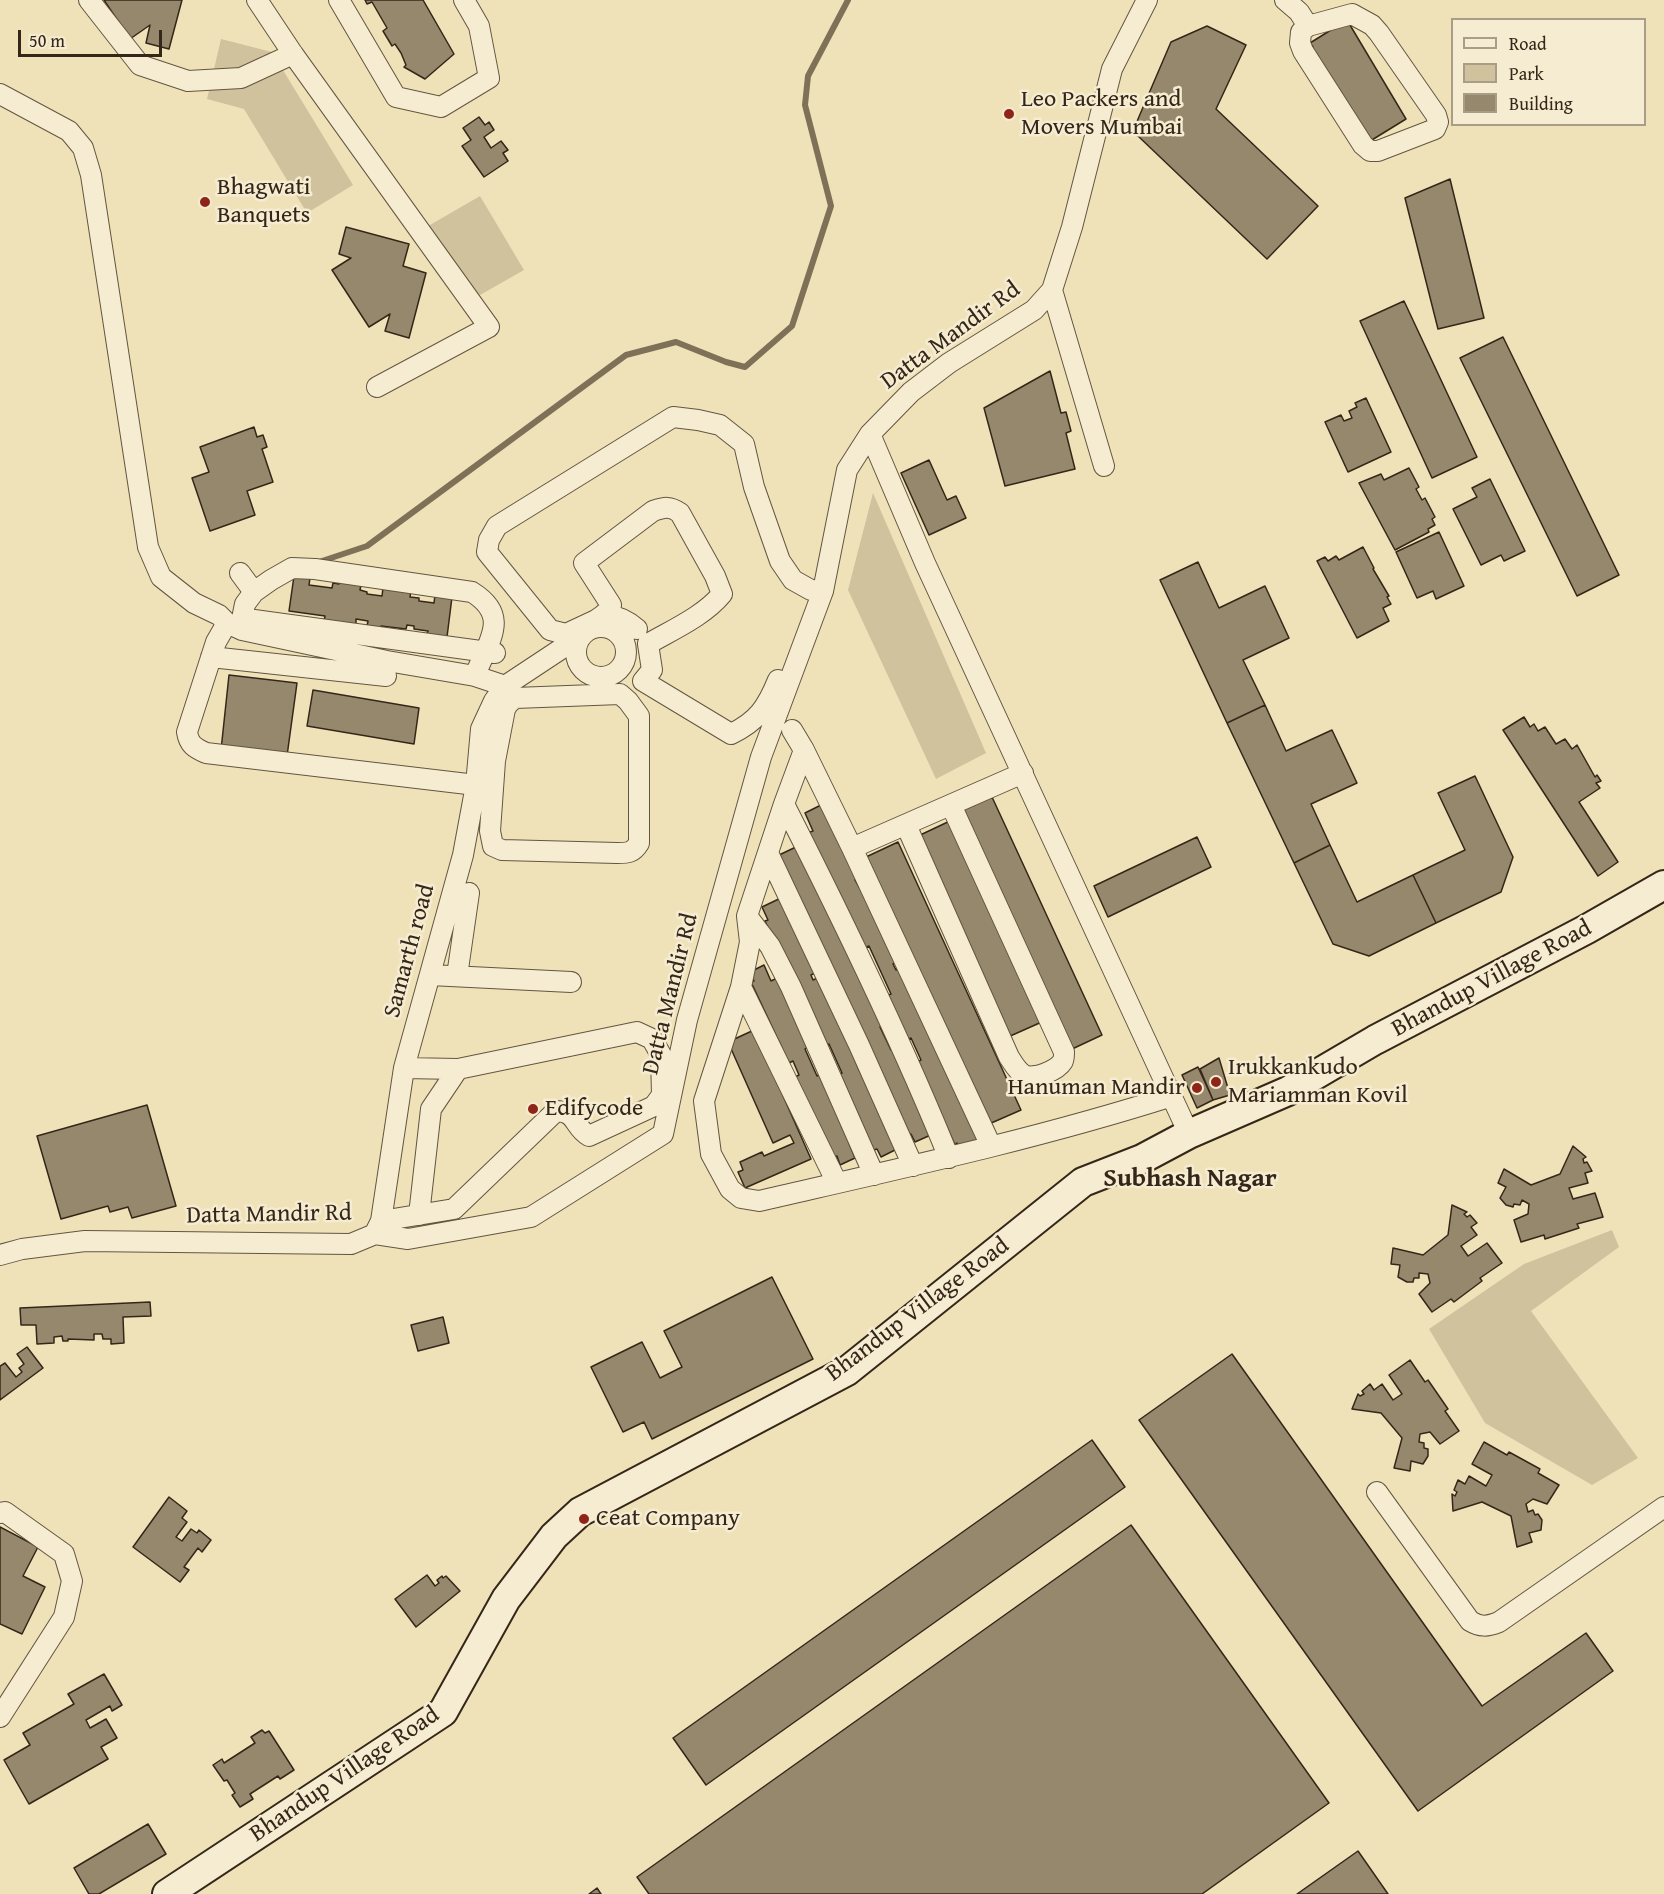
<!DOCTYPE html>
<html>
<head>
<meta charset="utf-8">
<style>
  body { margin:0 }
  #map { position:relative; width:1664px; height:1894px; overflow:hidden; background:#f0e2b8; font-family:"Gentium Book Plus",serif }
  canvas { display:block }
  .legend { position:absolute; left:1451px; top:18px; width:195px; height:108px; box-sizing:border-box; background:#f5ecd1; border:2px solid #a89d87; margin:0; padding:8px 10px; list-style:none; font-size:18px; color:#342719 }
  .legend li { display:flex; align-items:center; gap:12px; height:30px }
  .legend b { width:30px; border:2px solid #a89d87 }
  .scale { position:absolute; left:18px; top:30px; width:144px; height:27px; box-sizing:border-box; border:3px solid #342719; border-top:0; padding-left:8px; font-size:18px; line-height:21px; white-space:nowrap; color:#342719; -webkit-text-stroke:4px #f5ecd1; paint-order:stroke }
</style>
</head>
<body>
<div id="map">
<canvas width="1664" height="1894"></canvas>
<ul class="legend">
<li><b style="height:8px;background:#f5ecd1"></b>Road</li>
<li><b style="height:16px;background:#d0c29d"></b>Park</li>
<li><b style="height:16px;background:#96886c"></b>Building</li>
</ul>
<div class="scale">50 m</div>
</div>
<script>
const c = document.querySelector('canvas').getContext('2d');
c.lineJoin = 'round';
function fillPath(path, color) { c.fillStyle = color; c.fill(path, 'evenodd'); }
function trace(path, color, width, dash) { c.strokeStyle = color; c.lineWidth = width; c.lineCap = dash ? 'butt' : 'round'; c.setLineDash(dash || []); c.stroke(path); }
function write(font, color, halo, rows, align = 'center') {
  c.font = font + ' "Gentium Book Plus",serif'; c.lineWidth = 5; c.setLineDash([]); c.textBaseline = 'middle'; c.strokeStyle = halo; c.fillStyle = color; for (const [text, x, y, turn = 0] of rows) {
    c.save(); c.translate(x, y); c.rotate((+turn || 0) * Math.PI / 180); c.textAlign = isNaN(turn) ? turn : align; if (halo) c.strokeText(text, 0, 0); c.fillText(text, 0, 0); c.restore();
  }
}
const green = new Path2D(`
  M 221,39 L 272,52 L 353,185 L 307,213 L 244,109 L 207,99 Z
  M 480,196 L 524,270 L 466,303 L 423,229 Z
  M 873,493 L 986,753 L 936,779 L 848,590 Z
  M 1612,1230 L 1619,1247 L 1531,1311 L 1638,1458 L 1592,1485 L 1485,1423 L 1429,1329 L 1524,1264 Z`);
const stream = new Path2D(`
  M 319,562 L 367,546 L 626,355 L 676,342 L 726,362 L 745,367 L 792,326 L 831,206 L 805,105 L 808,76 L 848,0`);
const building = new Path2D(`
  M 104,0 L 182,0 L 169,49 L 146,43 L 150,25 L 130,39 Z
  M 365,0 L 423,0 L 454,54 L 425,79 L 404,67 L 406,65 L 401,53 L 395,44 L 392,46 L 383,31 L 387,28 L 372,2 L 367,4 Z
  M 1347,20 L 1406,119 L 1367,143 L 1310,48 L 1313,47 L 1310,43 Z
  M 1207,26 L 1246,45 L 1216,109 L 1318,206 L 1267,259 L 1138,136 L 1132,133 L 1171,42 Z
  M 479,117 L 485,125 L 489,122 L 494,130 L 484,137 L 491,148 L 501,141 L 508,150 L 503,153 L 508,161 L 484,177 L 462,146 L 471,140 L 463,128 Z
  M 1450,179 L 1484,318 L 1438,329 L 1405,198 Z
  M 346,227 L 409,244 L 403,266 L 426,273 L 409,338 L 385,331 L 390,314 L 369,327 L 332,270 L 351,258 L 339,254 Z
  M 1404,301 L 1477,457 L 1432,478 L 1360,321 Z
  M 1503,337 L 1619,575 L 1577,596 L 1460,358 Z
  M 1050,371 L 1061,413 L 1066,412 L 1071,431 L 1066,433 L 1075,469 L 1005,486 L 984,408 Z
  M 1366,398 L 1391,452 L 1348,472 L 1325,422 L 1341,415 L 1344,421 L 1352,418 L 1349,411 L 1357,407 L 1355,403 Z
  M 254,427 L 257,437 L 263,435 L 267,447 L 262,449 L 273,482 L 247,491 L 255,515 L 210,531 L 192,478 L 209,472 L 200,447 Z
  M 929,460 L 947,500 L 956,496 L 966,518 L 929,535 L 901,473 Z
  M 1409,468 L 1419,487 L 1416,489 L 1422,500 L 1425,498 L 1435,517 L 1432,519 L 1435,525 L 1428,529 L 1429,532 L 1395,550 L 1359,483 L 1381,474 L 1384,480 Z
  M 1490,479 L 1525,551 L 1504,561 L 1501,555 L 1481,565 L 1453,509 L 1477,497 L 1472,488 Z
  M 1439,532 L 1464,586 L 1436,599 L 1433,591 L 1417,598 L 1396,552 Z
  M 1363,547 L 1374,568 L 1373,569 L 1389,596 L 1387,597 L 1391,604 L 1383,608 L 1389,621 L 1357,638 L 1317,561 L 1325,557 L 1328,561 L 1336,556 L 1339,560 Z
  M 1198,562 L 1219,608 L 1265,586 L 1289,638 L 1243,660 L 1265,705 L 1227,723 L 1160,580 Z
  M 294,576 L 310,578 L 309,585 L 332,588 L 333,583 L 339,584 L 339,582 L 361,585 L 360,590 L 367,592 L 367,594 L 382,596 L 383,588 L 411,591 L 410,597 L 419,598 L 419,601 L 434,603 L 435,595 L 452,597 L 447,637 L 427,634 L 428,631 L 414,629 L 414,626 L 407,625 L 406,629 L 381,626 L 381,628 L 367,626 L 368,621 L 356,619 L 356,625 L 324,621 L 325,616 L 289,611 Z
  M 229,675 L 297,683 L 287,756 L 221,750 Z
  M 313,690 L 419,708 L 414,744 L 307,726 Z
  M 1265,705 L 1286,751 L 1332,730 L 1357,783 L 1311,804 L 1330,845 L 1294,863 L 1227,723 Z
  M 1524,717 L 1530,727 L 1534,724 L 1538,731 L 1545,727 L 1556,744 L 1565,739 L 1572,749 L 1577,745 L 1595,777 L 1597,775 L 1601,781 L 1596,783 L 1600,788 L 1579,802 L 1618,862 L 1598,876 L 1503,730 Z
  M 1475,776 L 1513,857 L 1501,892 L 1436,923 L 1413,875 L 1465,850 L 1438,793 Z
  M 992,797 L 1102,1035 L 1070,1050 L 961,811 Z
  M 827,802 L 862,877 L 855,880 L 859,887 L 865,884 L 900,960 L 893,964 L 896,970 L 903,966 L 980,1141 L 960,1150 L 957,1143 L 955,1145 L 917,1062 L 921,1060 L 911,1038 L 903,1042 L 882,998 L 891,994 L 869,946 L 863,949 L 807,833 L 813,831 L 805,813 Z
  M 952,820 L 1044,1021 L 1008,1037 L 916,837 Z
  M 1197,837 L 1211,867 L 1108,917 L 1094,886 Z
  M 898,842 L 1021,1110 L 989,1124 L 866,857 Z
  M 1330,845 L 1357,902 L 1413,875 L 1436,923 L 1369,956 L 1333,944 L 1294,863 Z
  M 798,846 L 886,1024 L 880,1027 L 891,1050 L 897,1048 L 933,1134 L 915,1142 L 911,1134 L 904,1137 L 777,856 Z
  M 785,896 L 819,971 L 811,975 L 813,980 L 822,976 L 859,1070 L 864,1067 L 895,1150 L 881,1157 L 877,1149 L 871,1151 L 836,1076 L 842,1073 L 829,1044 L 823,1047 L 765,921 L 768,920 L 762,907 Z
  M 764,965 L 771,981 L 777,978 L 809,1046 L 805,1049 L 817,1076 L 821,1074 L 853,1141 L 849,1143 L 855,1158 L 840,1165 L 837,1156 L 833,1158 L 795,1077 L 799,1075 L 793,1061 L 789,1063 L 751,982 L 754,981 L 750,972 Z
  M 754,1030 L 811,1159 L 745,1188 L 738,1172 L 743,1170 L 740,1162 L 762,1152 L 764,1156 L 794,1143 L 790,1135 L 773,1143 L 728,1042 Z
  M 1219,1058 L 1230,1095 L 1213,1100 L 1200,1069 Z
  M 1198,1067 L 1213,1100 L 1197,1108 L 1182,1075 Z
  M 147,1105 L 176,1206 L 132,1218 L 128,1207 L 110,1212 L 108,1206 L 61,1219 L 37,1136 Z
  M 1573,1146 L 1586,1157 L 1583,1159 L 1584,1163 L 1587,1162 L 1592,1171 L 1585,1173 L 1588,1183 L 1569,1188 L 1573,1199 L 1595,1193 L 1603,1217 L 1577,1224 L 1579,1228 L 1545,1239 L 1544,1235 L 1521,1242 L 1514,1220 L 1528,1214 L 1529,1204 L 1522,1200 L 1520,1205 L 1514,1204 L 1513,1207 L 1506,1205 L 1500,1198 L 1506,1187 L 1498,1183 L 1504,1169 L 1531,1185 L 1560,1174 Z
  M 1452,1205 L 1467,1212 L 1464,1214 L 1467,1217 L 1470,1215 L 1477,1223 L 1471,1227 L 1477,1235 L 1461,1246 L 1468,1256 L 1487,1243 L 1502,1263 L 1480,1278 L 1482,1281 L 1454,1302 L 1451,1299 L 1432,1312 L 1419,1294 L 1430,1283 L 1428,1274 L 1419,1273 L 1419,1278 L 1414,1278 L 1413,1282 L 1407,1282 L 1398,1277 L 1400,1265 L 1391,1264 L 1393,1248 L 1423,1255 L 1448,1235 Z
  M 772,1277 L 813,1359 L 652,1439 L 644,1422 L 623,1432 L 591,1367 L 642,1342 L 660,1378 L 682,1367 L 664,1331 Z
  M 150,1302 L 151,1316 L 123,1317 L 124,1343 L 111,1344 L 111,1339 L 103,1339 L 102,1334 L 94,1334 L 94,1340 L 68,1339 L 68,1341 L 63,1341 L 62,1336 L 54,1337 L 54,1343 L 37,1344 L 36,1325 L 21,1325 L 20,1308 Z
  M 443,1317 L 449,1343 L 418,1351 L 411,1325 Z
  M 27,1347 L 43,1368 L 0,1400 L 0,1366 L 5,1363 L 16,1377 L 22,1372 L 19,1368 L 24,1364 L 17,1354 Z
  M 1232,1354 L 1482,1706 L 1586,1633 L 1613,1671 L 1418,1811 L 1139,1420 Z
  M 1410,1360 L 1425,1382 L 1428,1380 L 1448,1409 L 1445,1411 L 1459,1431 L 1440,1444 L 1430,1432 L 1420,1434 L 1419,1442 L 1424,1443 L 1424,1448 L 1428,1449 L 1428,1456 L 1423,1464 L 1411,1461 L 1410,1471 L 1394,1468 L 1402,1438 L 1381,1413 L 1352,1409 L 1358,1394 L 1360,1396 L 1364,1394 L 1362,1391 L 1370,1384 L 1374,1390 L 1382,1384 L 1393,1400 L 1402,1394 L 1389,1375 Z
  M 1092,1440 L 1125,1487 L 706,1785 L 673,1738 Z
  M 1484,1442 L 1507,1455 L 1509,1452 L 1540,1469 L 1538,1473 L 1559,1485 L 1547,1504 L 1533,1499 L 1526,1504 L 1528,1512 L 1533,1510 L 1535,1515 L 1538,1514 L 1542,1520 L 1541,1530 L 1529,1533 L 1532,1542 L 1517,1547 L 1511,1516 L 1482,1502 L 1453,1511 L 1452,1494 L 1455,1496 L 1457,1492 L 1454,1490 L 1458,1480 L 1465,1484 L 1469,1476 L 1486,1486 L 1492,1475 L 1472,1464 Z
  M 169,1497 L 187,1511 L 182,1518 L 187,1522 L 176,1537 L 182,1541 L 191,1529 L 197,1533 L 199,1530 L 211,1540 L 202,1552 L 198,1548 L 184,1567 L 189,1570 L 180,1582 L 133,1547 Z
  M 1131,1525 L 1329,1803 L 1202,1894 L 649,1894 L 637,1877 Z
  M 0,1527 L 38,1547 L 23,1576 L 45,1587 L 22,1634 L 0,1624 Z
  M 427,1575 L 435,1586 L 439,1583 L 437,1580 L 442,1576 L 443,1578 L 446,1576 L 460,1591 L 416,1627 L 395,1599 Z
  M 104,1674 L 122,1705 L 112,1711 L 110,1706 L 86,1720 L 90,1728 L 106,1719 L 117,1738 L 101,1747 L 108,1759 L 29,1804 L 4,1760 L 30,1745 L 23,1733 L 74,1704 L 68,1694 Z
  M 262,1730 L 265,1733 L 269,1731 L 294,1770 L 280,1779 L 278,1776 L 250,1794 L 253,1799 L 240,1807 L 232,1795 L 235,1793 L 227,1780 L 224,1781 L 213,1765 L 222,1759 L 224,1763 L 255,1743 L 251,1737 Z
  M 148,1824 L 166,1854 L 99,1894 L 89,1894 L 74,1868 Z
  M 1358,1851 L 1388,1894 L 1297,1894 Z
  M 597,1888 L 601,1894 L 589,1894 Z`);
const street = new Path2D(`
  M 89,0 L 140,65 L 188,81 L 241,78 L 293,54
  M 257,0 L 293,54 L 489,327 L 377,387
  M 339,0 L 396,97 L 441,107 L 489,78 L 479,26 L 464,0
  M 1285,0 L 1299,12 L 1308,26
  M 1352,14 L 1372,25 L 1379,33 L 1436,115 L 1438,122 L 1435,129 L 1378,151 L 1370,151 L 1363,145 L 1303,51 L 1300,43 L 1301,32 L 1308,26 Z
  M 0,94 L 69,131 L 83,148 L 91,175 L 148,547 L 161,577 L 194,603 L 219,615 L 227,623 L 242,630 L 387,661 L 475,676 L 505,686
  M 1052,290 L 1104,466
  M 870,434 L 925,563 L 1189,1134
  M 240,573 L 254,592
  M 604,614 C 618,616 627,620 637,629
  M 242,619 L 245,604 L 254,592 L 271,580 L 292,568 L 315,569 L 472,592 C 512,617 487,642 475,676
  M 254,620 L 495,653
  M 227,623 L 216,642 L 187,732 C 189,745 195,748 206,753 L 476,785
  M576 652a25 25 0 1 1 50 0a25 25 0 1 1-50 0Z
  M 211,657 L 386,676
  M 778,680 C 767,707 758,721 731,734 L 643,681 L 652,670 L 648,644 C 672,630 704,616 722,594 L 715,576 L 680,513 C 670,506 665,507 653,511 L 584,563 L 611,605 L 609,611 L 596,620 L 566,634 L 550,630 L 487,552 L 489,540 L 497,526 L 673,417 L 698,420 L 720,425 L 744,444 L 754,487 L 780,561 L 793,580 L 811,590 L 823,591
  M 792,730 L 804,750 L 852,848 L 991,1146
  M 804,750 L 784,804 L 747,916 L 750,942 L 741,987 L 704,1101 L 711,1154 L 730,1189 L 741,1198 L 759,1201 C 898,1169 1037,1139 1172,1096
  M 478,762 L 495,761 L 505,709 L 508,704 L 515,698 L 620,694 L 628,701 L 639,716 L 639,843 C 633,853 628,853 617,853 L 502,850 L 493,846 L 490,831 L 495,761
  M 784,804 C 843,920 900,1037 949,1158
  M 906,825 L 1009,1057 C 1013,1063 1017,1071 1024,1075 C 1033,1080 1057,1071 1063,1061 C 1064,1060 1064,1054 1064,1052 L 951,805
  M 852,848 L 1023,773
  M 768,853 L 859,1045 L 913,1166
  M 747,916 L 770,946 L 791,987 L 874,1175
  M 430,975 L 571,982
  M 457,976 L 469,893
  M 741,987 L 837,1183
  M 419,1215 L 431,1109 L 458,1069
  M 381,1221 L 454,1209 L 556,1111 C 578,1112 573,1127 589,1136 L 654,1106 L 662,1095 L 661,1055 L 652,1039 L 637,1032 L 458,1069 L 404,1068
  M 376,1231 L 381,1221 L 404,1068 L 463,855 L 476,785 L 481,729 L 494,701 L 505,686 L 570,643 L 577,641
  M 0,1255 L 22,1249 L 85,1241 L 351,1244 L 375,1234 L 408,1239 L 531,1217 L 663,1134 L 687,1020 L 761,757 L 823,591 L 847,470 L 870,434 L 911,392 L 949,363 L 1034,310 L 1052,290 L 1072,227 L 1112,69 L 1147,0
  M 1377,1492 L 1470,1621 C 1480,1627 1487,1627 1499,1622 L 1664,1507
  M 0,1513 L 5,1512 L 64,1554 L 72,1581 L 64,1617 L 0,1717`);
const secondary = new Path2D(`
  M 167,1894 L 443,1712 L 506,1599 L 554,1536 L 580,1512 L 847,1371 L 1083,1182 L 1142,1159 L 1189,1134 L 1288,1091 L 1375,1040 L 1587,929 L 1664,885`);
const markers = [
  [1009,114,6,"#8f2418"],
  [205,202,6,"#8f2418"],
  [1216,1082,6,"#8f2418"],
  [1197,1088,6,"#8f2418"],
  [533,1109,6,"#8f2418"],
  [584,1519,6,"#8f2418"]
];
const poiNames = [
  ["Leo Packers and",1021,100],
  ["Movers Mumbai",1021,128],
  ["Bhagwati",217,188],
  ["Banquets",217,216],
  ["Irukkankudo",1228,1068],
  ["Mariamman Kovil",1228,1096],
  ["Hanuman Mandir",1185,1088,"right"],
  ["Edifycode",545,1109],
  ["Ceat Company",596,1519]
];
const streetNames = [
  ["Datta Mandir Rd",951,336,-36],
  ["Samarth road",410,951,-75],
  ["Bhandup Village Road",1492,979,-28],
  ["Datta Mandir Rd",671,994,-76],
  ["Datta Mandir Rd",269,1215,-1],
  ["Bhandup Village Road",918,1310,-37],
  ["Bhandup Village Road",345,1775,-34]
];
const neighbourhoodNames = [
  ["Subhash Nagar",1190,1179]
];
fillPath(green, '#d0c29d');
trace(stream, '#7e7158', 6);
fillPath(building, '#96886c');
trace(building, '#342719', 1.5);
trace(street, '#635641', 22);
trace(secondary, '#342719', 32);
trace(street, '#f5ecd1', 20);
trace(secondary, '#f5ecd1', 28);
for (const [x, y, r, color] of markers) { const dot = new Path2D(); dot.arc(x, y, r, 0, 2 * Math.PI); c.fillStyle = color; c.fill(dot); trace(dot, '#f5ecd1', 2); }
write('24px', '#342719', '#f5ecd1', poiNames, 'left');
write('24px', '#342719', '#f5ecd1', streetNames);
write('bold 26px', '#342719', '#f5ecd1', neighbourhoodNames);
</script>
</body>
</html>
